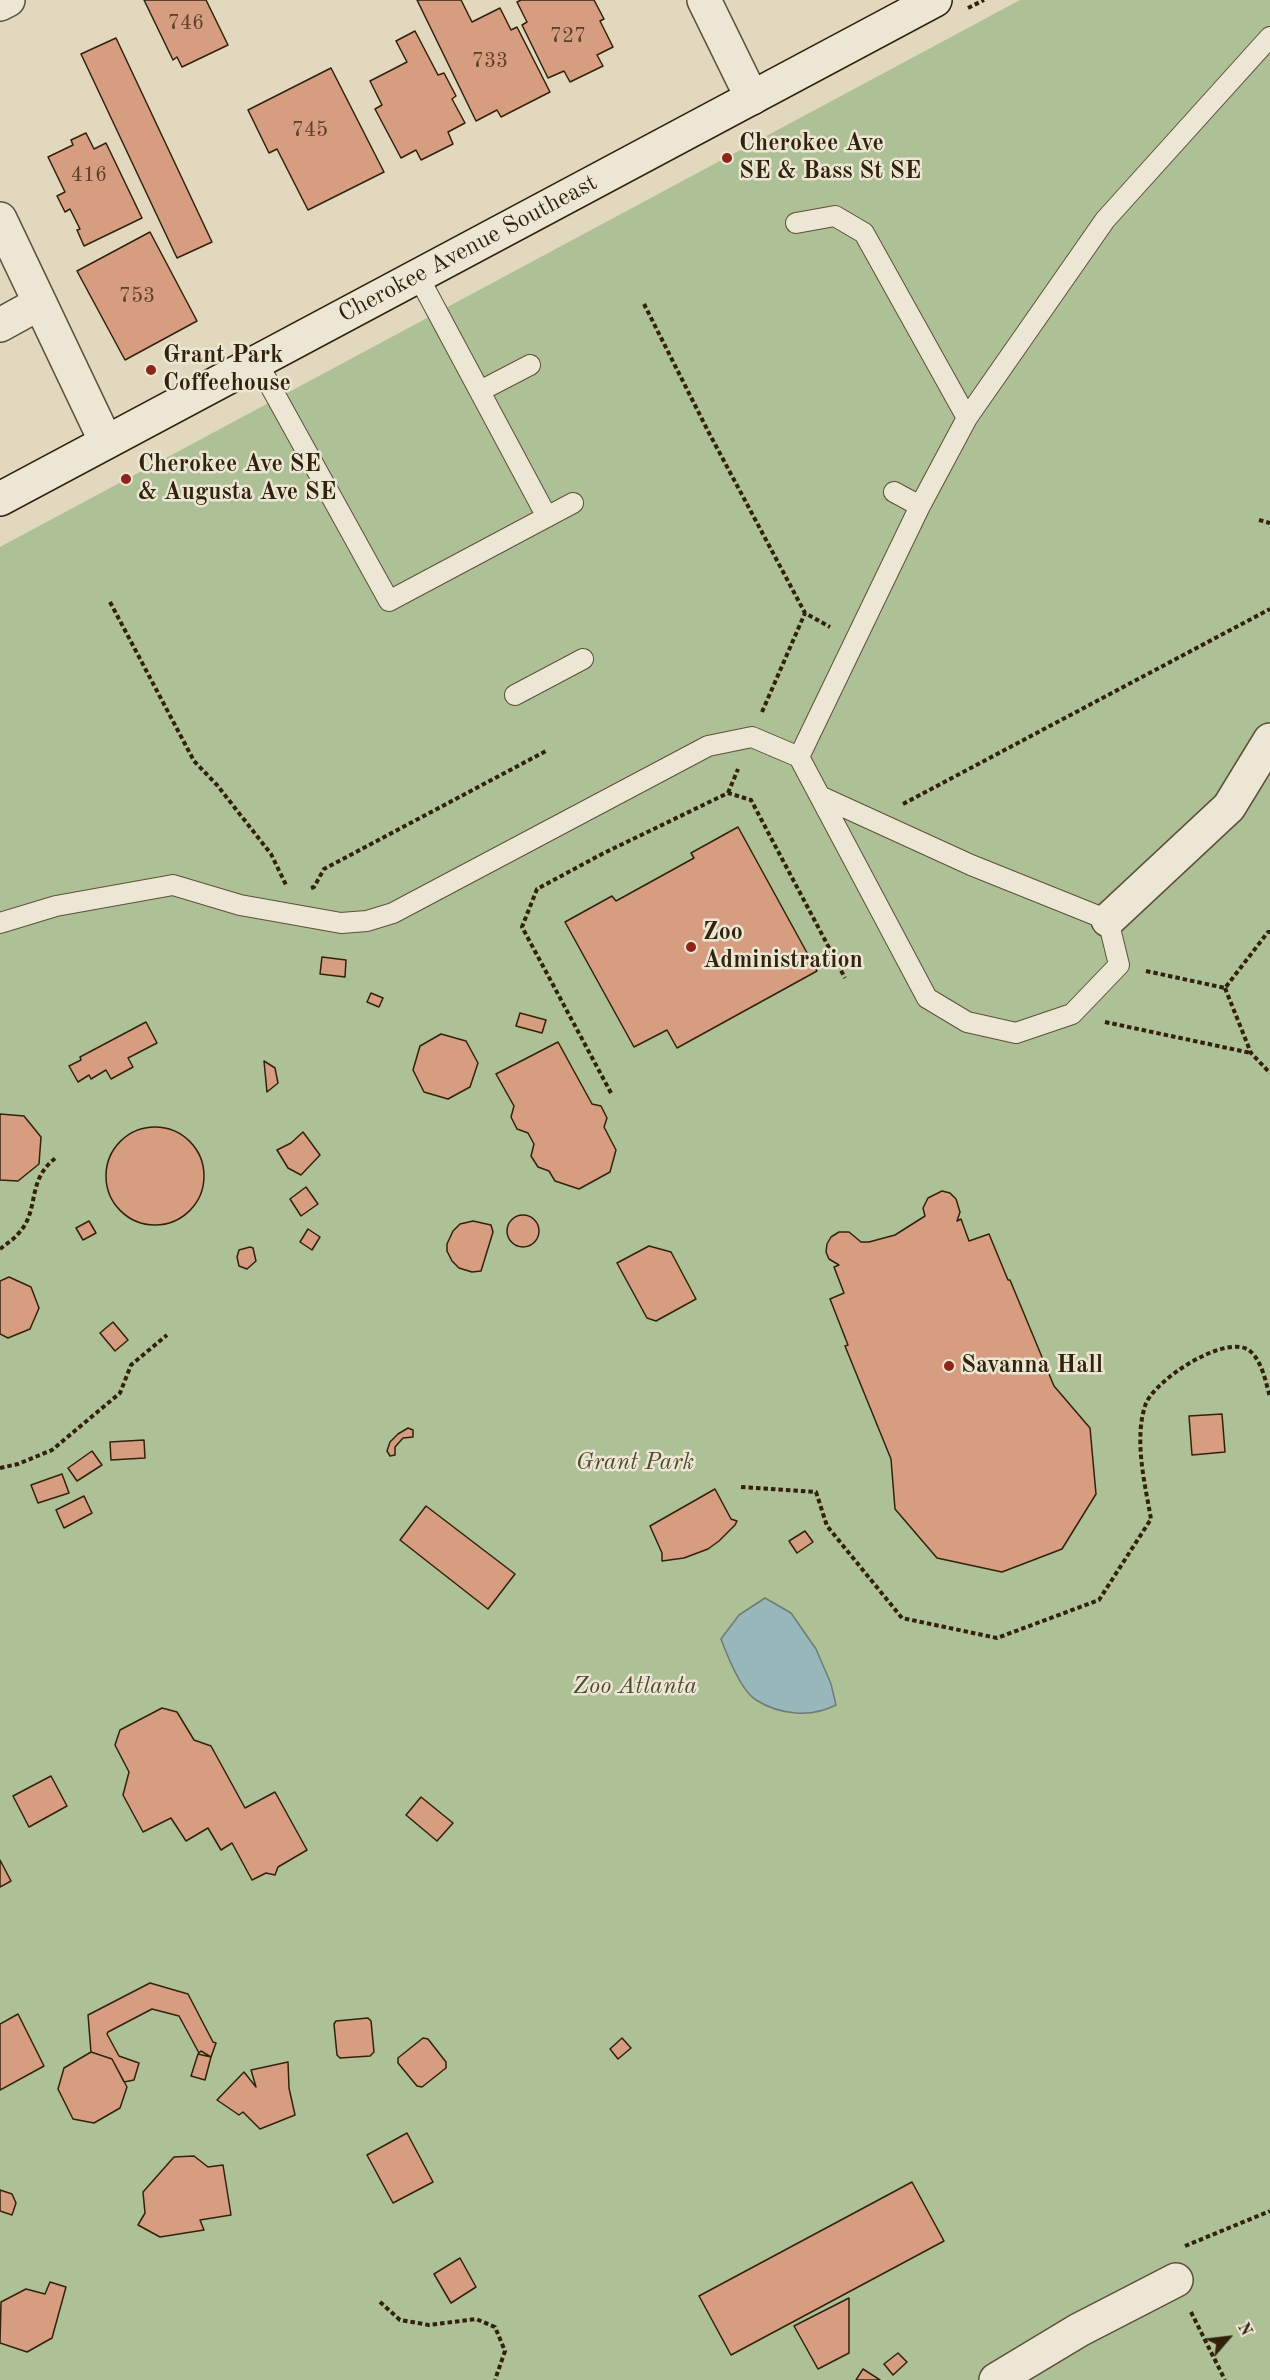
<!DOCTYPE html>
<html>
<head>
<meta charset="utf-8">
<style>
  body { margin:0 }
  #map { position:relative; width:1270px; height:2380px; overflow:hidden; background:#e1d8bd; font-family:"Old Standard TT",serif }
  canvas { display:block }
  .north { position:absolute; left:1198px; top:2308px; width:60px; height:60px; -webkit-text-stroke:4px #ece6d4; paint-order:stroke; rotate:62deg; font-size:16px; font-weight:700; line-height:24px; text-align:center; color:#32220b }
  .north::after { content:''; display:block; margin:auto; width:21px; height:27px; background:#32220b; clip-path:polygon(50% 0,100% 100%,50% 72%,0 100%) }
</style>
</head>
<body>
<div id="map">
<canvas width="1270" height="2380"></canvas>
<div class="north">N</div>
</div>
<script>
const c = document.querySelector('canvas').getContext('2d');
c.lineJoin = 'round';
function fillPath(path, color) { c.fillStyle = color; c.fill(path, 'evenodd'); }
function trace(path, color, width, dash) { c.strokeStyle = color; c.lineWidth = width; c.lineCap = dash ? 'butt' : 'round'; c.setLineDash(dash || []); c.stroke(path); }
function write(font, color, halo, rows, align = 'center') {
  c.font = font + ' "Old Standard TT",serif'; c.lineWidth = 5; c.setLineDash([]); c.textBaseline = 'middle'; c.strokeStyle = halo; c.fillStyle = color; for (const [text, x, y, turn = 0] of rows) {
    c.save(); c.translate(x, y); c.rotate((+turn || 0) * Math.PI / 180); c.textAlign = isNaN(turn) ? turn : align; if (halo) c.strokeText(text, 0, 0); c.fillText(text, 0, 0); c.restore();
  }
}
const green = new Path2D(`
  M 1020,0 L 1270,0 L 1270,2380 L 0,2380 L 0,547 Z`);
const water = new Path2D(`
  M 765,1598 L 791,1613 L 816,1649 L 831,1684 L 836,1705 C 811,1718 780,1715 756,1700 C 741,1691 727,1655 721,1639 L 739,1615 Z`);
const building = new Path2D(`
  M 144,0 L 206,0 L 228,45 L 182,67 L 177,57 L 173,60 Z
  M 417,0 L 461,0 L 472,22 L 500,8 L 511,30 L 517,27 L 550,92 L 501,117 L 497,110 L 476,121 Z
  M 521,0 L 594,0 L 604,19 L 600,21 L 613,47 L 597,55 L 603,66 L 570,82 L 564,71 L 548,78 L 522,25 L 527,22 L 517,2 Z
  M 415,31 L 438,75 L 444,73 L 456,96 L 452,99 L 465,123 L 448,132 L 453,144 L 421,160 L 416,150 L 401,158 L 375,109 L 382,105 L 370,81 L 407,62 L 396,41 Z
  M 116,38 L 212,242 L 177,258 L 81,54 Z
  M 331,68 L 384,172 L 308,210 L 277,149 L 269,153 L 248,110 Z
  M 86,133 L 94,149 L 106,143 L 142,218 L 84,246 L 77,230 L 80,229 L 70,209 L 65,212 L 57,196 L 65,192 L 48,157 L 73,145 L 71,140 Z
  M 150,232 L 197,321 L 125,360 L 77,271 Z
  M 738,827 L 817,971 L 677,1048 L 667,1030 L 634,1047 L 565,922 L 612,896 L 616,901 L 694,858 L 691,853 Z
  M 322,957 L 346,960 L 345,977 L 320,974 Z
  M 371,993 L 383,998 L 379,1007 L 367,1002 Z
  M 520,1013 L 546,1020 L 542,1033 L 516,1026 Z
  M 146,1022 L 157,1043 L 128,1058 L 133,1067 L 111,1079 L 106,1070 L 91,1079 L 89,1075 L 78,1082 L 69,1066 L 81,1060 L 80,1057 Z
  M 441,1034 L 466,1041 L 478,1063 L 470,1087 L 448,1099 L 424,1092 L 413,1070 L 420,1046 Z
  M 558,1042 L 592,1104 L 601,1106 L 607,1118 L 604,1127 L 616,1150 L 610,1172 L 579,1189 L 555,1181 L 549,1171 L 538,1167 L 531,1156 L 534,1144 L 528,1133 L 517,1129 L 511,1117 L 514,1106 L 496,1074 Z
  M 264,1061 L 275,1068 L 278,1083 L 267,1092 Z
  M 0,1114 L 24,1116 L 41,1137 L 39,1164 L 18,1181 L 0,1180 Z
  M106 1176a49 49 0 1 1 98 0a49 49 0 1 1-98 0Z
  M 303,1132 L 320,1155 L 301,1175 L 288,1168 L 277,1150 L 291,1143 Z
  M 306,1187 L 318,1204 L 301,1216 L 290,1199 Z
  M 942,1191 L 950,1193 L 956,1199 L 960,1212 L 957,1221 L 961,1219 L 969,1241 L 989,1234 L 1008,1280 L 1010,1280 L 1054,1386 L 1090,1428 L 1096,1494 L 1062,1549 L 1002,1572 L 937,1558 L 895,1509 L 891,1459 L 845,1346 L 848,1345 L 830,1299 L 844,1293 L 834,1267 L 839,1265 L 829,1259 L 826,1252 L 827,1244 L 831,1237 L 839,1232 L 849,1232 L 861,1242 L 869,1242 L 895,1235 L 925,1216 L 923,1208 L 928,1198 Z
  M507 1231a16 16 0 1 1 32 0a16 16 0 1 1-32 0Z
  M 89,1221 L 96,1233 L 83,1240 L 76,1228 Z
  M 473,1221 L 491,1225 L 493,1232 L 481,1271 L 472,1272 L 459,1268 L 452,1261 L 447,1251 L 447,1244 L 453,1231 L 460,1224 Z
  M 308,1229 L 320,1237 L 312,1250 L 300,1242 Z
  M 649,1246 L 671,1252 L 696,1299 L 656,1321 L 647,1318 L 617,1263 Z
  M 250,1247 L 253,1248 L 256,1261 L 247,1269 L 239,1266 L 237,1257 L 239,1250 Z
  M 9,1277 L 31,1287 L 39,1308 L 30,1329 L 8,1338 L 0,1334 L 0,1281 Z
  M 113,1322 L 128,1340 L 115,1351 L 100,1333 Z
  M 1222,1414 L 1225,1452 L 1192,1455 L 1189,1416 Z
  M 408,1428 L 413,1430 L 413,1437 L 403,1438 L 395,1447 L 395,1455 L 390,1456 L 387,1451 L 390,1442 L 398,1434 Z
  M 144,1440 L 145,1458 L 111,1460 L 110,1442 Z
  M 92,1451 L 102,1465 L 77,1481 L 68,1468 Z
  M 62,1474 L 69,1493 L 38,1503 L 31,1485 Z
  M 715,1489 L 731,1519 L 737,1521 L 735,1525 L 719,1541 L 708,1549 L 684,1558 L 662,1561 L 662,1553 L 650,1526 Z
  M 84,1496 L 92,1513 L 64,1528 L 56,1510 Z
  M 426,1506 L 515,1574 L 488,1609 L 400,1540 Z
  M 805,1531 L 813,1542 L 797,1553 L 789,1541 Z
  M 162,1708 L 177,1712 L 194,1740 L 211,1746 L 245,1808 L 275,1792 L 307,1850 L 278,1867 L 275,1875 L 266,1873 L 252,1880 L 232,1843 L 221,1850 L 208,1828 L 186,1841 L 171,1818 L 143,1832 L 123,1795 L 129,1772 L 115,1745 L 120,1730 Z
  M 51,1776 L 67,1806 L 29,1827 L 13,1796 Z
  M 421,1797 L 453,1823 L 437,1841 L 406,1815 Z
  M 0,1860 L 11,1881 L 0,1887 Z
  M 150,1983 L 188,1994 L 213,2042 L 216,2043 L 211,2057 L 201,2051 L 199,2053 L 179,2016 L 152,2009 L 108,2032 L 107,2034 L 119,2056 L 139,2063 L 134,2080 L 124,2082 L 112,2059 L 91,2052 L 88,2015 Z
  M 18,2014 L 44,2066 L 0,2090 L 0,2024 Z
  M 368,2018 L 371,2021 L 374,2052 L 370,2056 L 340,2058 L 337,2055 L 334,2024 L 336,2021 Z
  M 423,2038 L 428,2039 L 446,2062 L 446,2068 L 422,2087 L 417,2086 L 398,2063 L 398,2058 Z
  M 622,2038 L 631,2048 L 618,2059 L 610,2049 Z
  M 91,2052 L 112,2059 L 127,2087 L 120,2108 L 94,2123 L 73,2119 L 58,2089 L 64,2068 Z
  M 198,2054 L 211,2057 L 205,2080 L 191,2076 Z
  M 288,2062 L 289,2088 L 295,2115 L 260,2129 L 243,2112 L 239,2115 L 217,2100 L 244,2072 L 256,2087 L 251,2070 Z
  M 407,2133 L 433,2182 L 393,2203 L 367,2155 Z
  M 194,2156 L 208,2167 L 223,2165 L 231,2215 L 200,2220 L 204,2230 L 160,2237 L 138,2225 L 145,2213 L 143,2192 L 174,2157 Z
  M 912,2182 L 944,2241 L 731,2355 L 699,2296 Z
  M 0,2190 L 12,2194 L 16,2203 L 12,2215 L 0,2211 Z
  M 460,2258 L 476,2287 L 451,2303 L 434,2274 Z
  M 50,2282 L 66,2287 L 52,2338 L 27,2352 L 0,2343 L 1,2302 L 26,2289 L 45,2294 Z
  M 849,2298 L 849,2353 L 818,2369 L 794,2326 Z
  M 898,2353 L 907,2362 L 893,2375 L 884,2364 Z
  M 863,2369 L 880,2380 L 856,2380 Z`);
const path = new Path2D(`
  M 968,8 L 984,0
  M 644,304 L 708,431 L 805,613 L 830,627
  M 1259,520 L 1270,523
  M 110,602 L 194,761 L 217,785 L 271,854 L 286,885
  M 762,712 L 805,613
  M 728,793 L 738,769
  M 903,804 L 1270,609
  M 311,888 L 314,887 L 324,869 L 546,751
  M 1146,971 L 1225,988 L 1268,932 L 1270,932
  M 1225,988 L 1251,1053 L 1270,1073
  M 1105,1022 L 1251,1053
  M 611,1093 L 522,927 L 537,889 L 602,854 L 728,793 L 751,800 L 845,978
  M 0,1249 C 6,1244 13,1240 18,1234 C 41,1210 25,1180 57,1157
  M 0,1468 L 18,1464 L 52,1450 L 120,1393 L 131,1365 L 167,1335
  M 741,1487 L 816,1492 L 827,1526 L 902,1618 L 997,1638 L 1099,1600 L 1151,1519 C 1145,1484 1134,1441 1145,1406 C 1152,1381 1227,1332 1250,1351 C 1262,1361 1266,1383 1270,1397
  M 1185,2246 L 1270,2211
  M 380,2302 L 400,2320 L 429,2325 L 476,2319 L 495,2327 L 505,2351 L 495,2380
  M 1191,2312 L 1225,2380`);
const lane = new Path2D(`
  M 796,223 L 835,216 L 864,233 L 967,418
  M 418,276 L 547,517
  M 257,362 L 389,601 L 573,503
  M 480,391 L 530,365
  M 894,492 L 920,506
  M 515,695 L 583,659
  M 822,797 L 971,865 L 1108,920 L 1119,965 L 1072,1014 L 1016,1033 L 967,1022 L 927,998 L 799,757 L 920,506 L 967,418 L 1105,220 L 1270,37
  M 0,923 L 56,906 L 173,885 L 240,905 L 341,923 L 367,921 L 393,913 L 708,746 L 752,737 L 799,757`);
const street = new Path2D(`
  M 704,0 L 752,98
  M 0,4 L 8,0
  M 0,219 L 106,442
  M 0,325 L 40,303
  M 1108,920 L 1229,807 L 1270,740
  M 996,2380 L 1079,2330 L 1176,2280`);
const secondary = new Path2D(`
  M 0,499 L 935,0`);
const markers = [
  [727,158,6,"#8f2418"],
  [151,370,6,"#8f2418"],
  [126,479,6,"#8f2418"],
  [691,947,6,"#8f2418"],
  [949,1366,6,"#8f2418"]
];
const numberNames = [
  ["746",186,23],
  ["727",568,36],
  ["733",490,61],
  ["745",310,130],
  ["416",89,175],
  ["753",137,296]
];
const poiNames = [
  ["Cherokee Ave",739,144],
  ["SE & Bass St SE",739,172],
  ["Grant Park",163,356],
  ["Coffeehouse",163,384],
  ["Cherokee Ave SE",138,465],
  ["& Augusta Ave SE",138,493],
  ["Zoo",703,933],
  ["Administration",703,961],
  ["Savanna Hall",961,1366]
];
const streetNames = [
  ["Cherokee Avenue Southeast",468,249,-28]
];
const parkNames = [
  ["Grant Park",635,1463],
  ["Zoo Atlanta",635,1687]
];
fillPath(green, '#adc096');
fillPath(water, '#98b7bb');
trace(water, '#6f7b75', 1.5);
fillPath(building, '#d79d80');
trace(building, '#32220b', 1.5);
trace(lane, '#5e5038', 22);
trace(street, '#5e5038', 36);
trace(secondary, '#32220b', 36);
trace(path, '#32220b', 4, [4.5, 3]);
trace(lane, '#ece6d4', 20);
trace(street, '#ece6d4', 33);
trace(secondary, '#ece6d4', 33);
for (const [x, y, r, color] of markers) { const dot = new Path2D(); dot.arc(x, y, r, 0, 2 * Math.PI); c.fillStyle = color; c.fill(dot); trace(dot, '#ece6d4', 2); }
write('21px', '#5b4128', null, numberNames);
write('bold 24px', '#32220b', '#ece6d4', poiNames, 'left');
write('24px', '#32220b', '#ece6d4', streetNames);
write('italic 24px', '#514a2e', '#ece6d4', parkNames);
</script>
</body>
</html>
